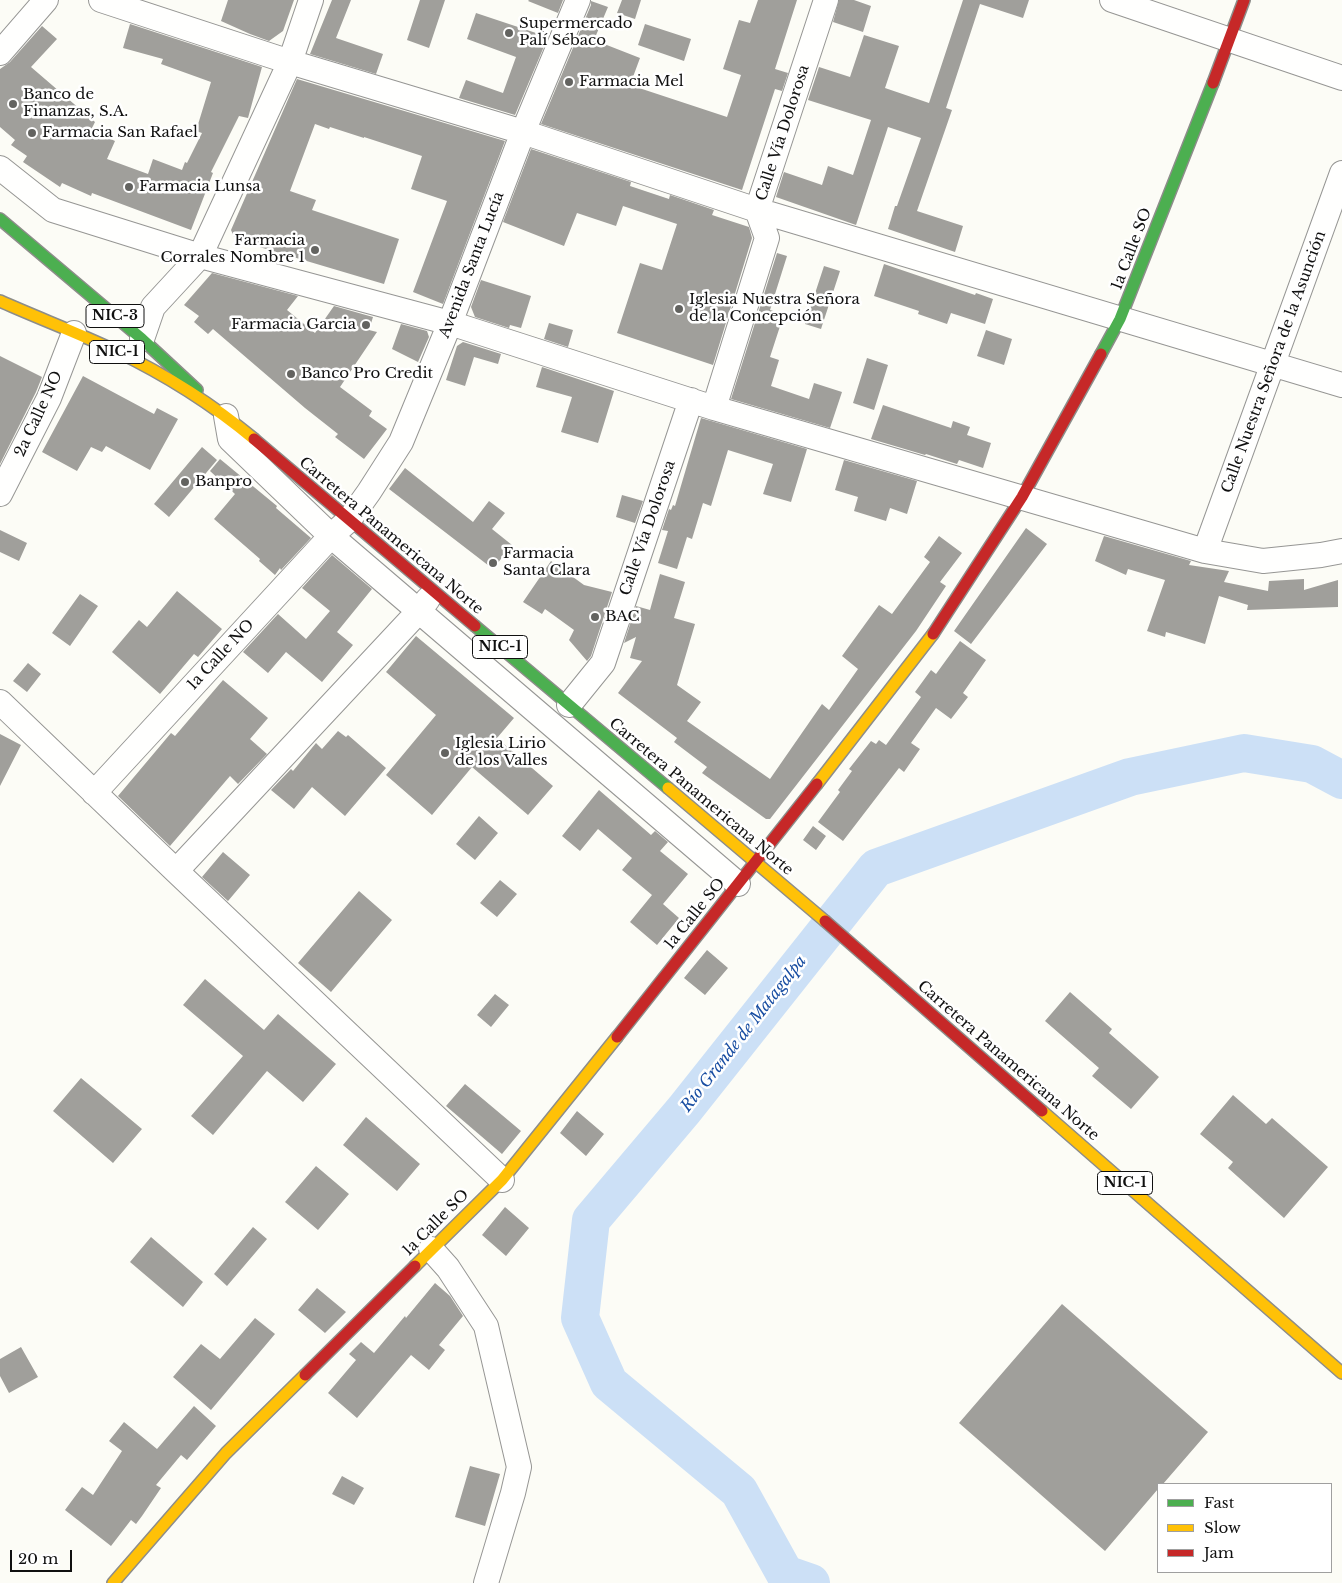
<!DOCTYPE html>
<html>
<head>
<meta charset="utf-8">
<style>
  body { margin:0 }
  #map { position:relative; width:1342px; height:1583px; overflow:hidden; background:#fcfcf6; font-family:"Libre Baskerville",serif }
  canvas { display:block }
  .legend { position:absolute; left:1157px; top:1483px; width:175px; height:90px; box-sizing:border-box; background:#fff; border:1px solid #9f9f9f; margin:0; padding:6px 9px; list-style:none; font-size:15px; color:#101010 }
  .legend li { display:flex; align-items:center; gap:10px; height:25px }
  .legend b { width:25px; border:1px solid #9f9f9f }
  .scale { position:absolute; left:10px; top:1550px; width:62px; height:22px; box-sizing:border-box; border:2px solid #101010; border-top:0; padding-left:6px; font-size:15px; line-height:18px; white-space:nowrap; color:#101010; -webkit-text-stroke:4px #fff; paint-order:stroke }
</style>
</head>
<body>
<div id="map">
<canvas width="1342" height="1583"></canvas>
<ul class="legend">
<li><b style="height:6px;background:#4caf50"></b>Fast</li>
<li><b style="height:6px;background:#ffc107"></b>Slow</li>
<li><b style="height:6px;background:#c62828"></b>Jam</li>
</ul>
<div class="scale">20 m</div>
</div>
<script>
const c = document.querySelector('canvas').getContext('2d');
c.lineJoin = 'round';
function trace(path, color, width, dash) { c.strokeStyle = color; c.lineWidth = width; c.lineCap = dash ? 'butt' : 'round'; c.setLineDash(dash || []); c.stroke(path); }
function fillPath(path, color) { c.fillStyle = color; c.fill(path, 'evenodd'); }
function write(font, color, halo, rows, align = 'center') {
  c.font = font + ' "Libre Baskerville",serif'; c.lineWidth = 5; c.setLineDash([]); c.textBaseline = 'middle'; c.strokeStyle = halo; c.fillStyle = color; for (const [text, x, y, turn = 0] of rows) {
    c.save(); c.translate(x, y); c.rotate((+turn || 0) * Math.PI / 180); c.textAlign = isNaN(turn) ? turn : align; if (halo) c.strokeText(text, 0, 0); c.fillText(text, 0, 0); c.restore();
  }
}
const river = new Path2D(`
  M 811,1583 L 785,1574 L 739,1491 L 609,1383 L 580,1318 L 591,1220 L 684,1110 L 876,868 L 1130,777 L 1244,753 L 1312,764 L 1342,780`);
const building = new Path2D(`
  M 228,0 L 294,0 L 283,31 L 269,41 L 250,34 L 221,21 Z
  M 332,0 L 351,0 L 336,38 L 383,54 L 376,74 L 310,54 Z
  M 420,0 L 445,0 L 429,48 L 407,40 Z
  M 529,0 L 563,0 L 558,13 L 528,1 Z
  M 622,0 L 641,0 L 635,19 L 617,13 Z
  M 758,0 L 797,0 L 775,69 L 788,73 L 782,91 L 775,89 L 742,190 L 541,124 L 591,5 L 591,1 L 608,7 L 594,40 L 640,58 L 630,85 L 727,117 L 741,75 L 723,69 L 739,20 L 750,23 Z
  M 839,0 L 854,0 L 871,6 L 863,32 L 833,22 Z
  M 963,0 L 1029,0 L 1023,18 L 980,4 L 946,108 L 952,110 L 917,211 L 963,226 L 955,252 L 888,229 L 895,206 L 897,206 L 921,138 L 888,127 L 856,225 L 776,197 L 784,172 L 822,185 L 828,166 L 853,175 L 871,120 L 808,100 L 819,67 L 850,77 L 864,35 L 899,46 L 885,88 L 929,103 Z
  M 476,13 L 548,37 L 515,115 L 459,98 L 466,80 L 503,93 L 516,57 L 467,39 Z
  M 130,24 L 262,67 L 248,118 L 239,116 L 211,172 L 213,173 L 191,230 L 92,193 L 91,196 L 62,183 L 60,187 L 23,162 L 27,156 L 11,145 L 15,140 L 0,127 L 0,69 L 10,62 L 42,26 L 57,39 L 31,67 L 95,122 L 91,130 L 115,141 L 107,159 L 148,174 L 153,159 L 182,170 L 185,162 L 187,163 L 202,133 L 196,131 L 211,82 L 161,64 L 163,59 L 123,48 Z
  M 645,24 L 691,39 L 684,61 L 638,45 Z
  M 297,79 L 505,141 L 443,304 L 413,292 L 447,201 L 411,189 L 422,156 L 364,137 L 364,138 L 330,127 L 329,129 L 315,124 L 290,191 L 316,200 L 312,210 L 399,239 L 384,284 L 246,243 L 234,237 L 231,230 Z
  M 531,149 L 631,182 L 630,186 L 669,199 L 670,195 L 714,210 L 712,215 L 749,227 L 752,238 L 713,365 L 617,333 L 640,263 L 662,270 L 677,224 L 623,206 L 616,226 L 577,213 L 564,246 L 503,222 Z
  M 777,253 L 787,256 L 770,310 L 784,314 L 770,357 L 779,360 L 771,386 L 809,399 L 814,383 L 842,392 L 830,428 L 731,399 Z
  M 884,264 L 975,295 L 976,293 L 993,299 L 985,324 L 951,313 L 947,324 L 918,314 L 919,311 L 874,296 Z
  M 824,266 L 840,271 L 821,329 L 805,324 Z
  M 212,273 L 298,296 L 287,310 L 315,333 L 334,306 L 373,317 L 369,330 L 377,332 L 340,387 L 372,411 L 369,416 L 387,429 L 364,459 L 335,437 L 338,434 L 305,408 L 213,329 L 208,334 L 194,322 L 199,316 L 184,305 Z
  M 481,280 L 531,296 L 521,328 L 510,325 L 509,328 L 475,317 L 471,307 Z
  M 549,323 L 573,330 L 568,347 L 544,339 Z
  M 401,324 L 427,331 L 429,337 L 418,362 L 392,349 Z
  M 986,330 L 1012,339 L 1004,365 L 977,356 Z
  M 463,342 L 501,354 L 498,364 L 474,357 L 465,386 L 446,380 L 457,346 Z
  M 0,356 L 42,377 L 36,392 L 0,464 Z
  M 867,358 L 888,365 L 874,410 L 853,403 Z
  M 542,367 L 614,391 L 598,443 L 561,432 L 572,397 L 536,387 Z
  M 83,376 L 154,414 L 157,408 L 178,419 L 150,470 L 106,446 L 102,452 L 91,447 L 77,471 L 42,452 Z
  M 883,405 L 951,428 L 953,421 L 970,427 L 967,435 L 991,443 L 983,468 L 959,460 L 957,464 L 926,454 L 925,455 L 871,439 Z
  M 701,418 L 807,449 L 791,502 L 763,494 L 773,464 L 728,450 L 711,506 L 703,503 L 692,539 L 687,537 L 677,569 L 658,563 L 668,531 L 662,530 L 669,509 L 671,510 L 673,505 L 675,506 Z
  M 202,447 L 217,460 L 169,517 L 154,504 Z
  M 220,459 L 277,506 L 276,508 L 311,538 L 281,570 L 280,568 L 275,575 L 259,561 L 260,559 L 214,519 L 235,494 L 210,471 Z
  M 844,460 L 917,481 L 907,514 L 890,508 L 886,521 L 854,511 L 858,497 L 835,490 Z
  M 405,468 L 473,522 L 489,501 L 505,513 L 492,529 L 512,545 L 493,569 L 389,489 Z
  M 622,495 L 643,501 L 635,523 L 616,517 Z
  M 1026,528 L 1047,544 L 971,644 L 954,631 Z
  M 0,530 L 27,543 L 19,561 L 0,552 Z
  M 939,536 L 962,553 L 940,582 L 946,586 L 916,631 L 770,819 L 766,819 L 702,773 L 707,767 L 674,742 L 677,738 L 618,693 L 642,661 L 630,658 L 636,637 L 624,643 L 636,606 L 650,610 L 660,574 L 685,582 L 674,618 L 695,624 L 677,685 L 701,702 L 687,721 L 770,779 L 822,704 L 829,710 L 858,669 L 842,656 L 879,605 L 892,614 L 930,562 L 924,557 Z
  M 1104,536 L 1191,561 L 1189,565 L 1229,571 L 1224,582 L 1268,591 L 1269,581 L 1304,579 L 1304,590 L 1338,580 L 1338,607 L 1247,610 L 1248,605 L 1219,596 L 1205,644 L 1166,632 L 1165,637 L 1147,631 L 1165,580 L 1128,569 L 1126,575 L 1095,561 Z
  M 332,555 L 372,589 L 337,632 L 353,645 L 322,682 L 286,652 L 268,673 L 243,652 L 278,614 L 306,639 L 330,611 L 302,588 Z
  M 551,561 L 584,585 L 612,592 L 591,656 L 587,661 L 569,640 L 574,630 L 545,609 L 542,614 L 523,602 Z
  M 177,591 L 222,629 L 198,657 L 194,654 L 160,694 L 112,652 L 139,620 L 147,627 Z
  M 80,594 L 98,606 L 70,646 L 52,633 Z
  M 416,636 L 514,718 L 497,738 L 553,786 L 528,815 L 472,767 L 432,815 L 386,775 L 436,715 L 386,672 Z
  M 960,641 L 986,660 L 963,693 L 968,697 L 951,719 L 936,708 L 911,743 L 920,749 L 904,772 L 899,768 L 843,841 L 818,822 L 840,792 L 838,790 L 852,771 L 849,769 L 871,741 L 876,744 L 879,740 L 886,745 L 921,697 L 915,692 L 931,670 L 936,674 Z
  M 28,663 L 41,674 L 27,692 L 13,681 Z
  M 223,680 L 268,718 L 250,739 L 267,754 L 238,784 L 230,776 L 170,846 L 118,796 L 171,733 L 175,736 Z
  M 338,731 L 346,737 L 348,735 L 386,768 L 345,816 L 312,787 L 294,809 L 271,790 L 291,769 L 293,771 L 316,743 L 322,749 Z
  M 0,734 L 21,745 L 0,786 Z
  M 599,790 L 651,835 L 655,831 L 668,842 L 660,851 L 688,874 L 663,904 L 679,918 L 657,945 L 630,922 L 652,895 L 622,870 L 632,858 L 598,829 L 580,851 L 562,836 Z
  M 479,816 L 498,833 L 475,860 L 456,844 Z
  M 813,826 L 826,836 L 816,850 L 803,840 Z
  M 223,852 L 250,875 L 228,901 L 202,877 Z
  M 500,880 L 517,894 L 497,917 L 480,903 Z
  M 359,891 L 392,920 L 331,992 L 298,963 Z
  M 707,950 L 728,968 L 705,995 L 684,978 Z
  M 205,979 L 264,1030 L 278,1014 L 336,1064 L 303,1102 L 267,1071 L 213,1135 L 191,1116 L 243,1056 L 183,1005 Z
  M 1070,992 L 1112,1029 L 1109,1033 L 1159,1077 L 1131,1109 L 1092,1076 L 1099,1068 L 1045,1021 Z
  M 495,994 L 509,1005 L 491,1027 L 477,1015 Z
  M 81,1078 L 142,1129 L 113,1163 L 53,1111 Z
  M 465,1084 L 521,1131 L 502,1154 L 446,1106 Z
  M 1233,1095 L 1266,1124 L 1272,1118 L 1328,1167 L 1284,1218 L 1228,1168 L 1233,1162 L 1200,1134 Z
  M 577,1111 L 604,1134 L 586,1156 L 560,1133 Z
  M 366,1117 L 420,1164 L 397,1191 L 343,1145 Z
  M 316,1166 L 349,1194 L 318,1230 L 285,1202 Z
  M 505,1207 L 529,1228 L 506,1256 L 482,1235 Z
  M 253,1227 L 267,1239 L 227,1286 L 214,1274 Z
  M 151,1237 L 203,1282 L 183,1307 L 130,1262 Z
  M 435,1283 L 450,1296 L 463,1316 L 439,1345 L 445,1350 L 429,1370 L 411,1355 L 357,1418 L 328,1393 L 356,1360 L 349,1354 L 361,1342 L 374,1353 L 405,1316 L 406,1318 Z
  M 317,1288 L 346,1312 L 325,1333 L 298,1310 Z
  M 1062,1304 L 1208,1432 L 1163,1484 L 1158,1484 L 1158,1489 L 1105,1551 L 959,1423 Z
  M 255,1318 L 275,1334 L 211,1410 L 173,1377 L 201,1344 L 220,1359 Z
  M 21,1347 L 38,1377 L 9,1393 L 0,1376 L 0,1359 Z
  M 194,1406 L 216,1426 L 187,1460 L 181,1455 L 156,1485 L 161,1488 L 142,1516 L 136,1524 L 131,1520 L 111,1546 L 65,1510 L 82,1487 L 93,1495 L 122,1451 L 109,1441 L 124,1422 L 157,1449 Z
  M 470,1466 L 500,1474 L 485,1526 L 455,1517 Z
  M 342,1476 L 364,1488 L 354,1505 L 332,1494 Z`);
const street = new Path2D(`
  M 101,0 L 290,62 L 523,132 L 757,210 L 1342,385
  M 1112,0 L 1342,78
  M 0,53 L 46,0
  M 0,168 L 53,210 L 200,256 L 450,323 L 714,408 L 1205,551 L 1263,561 L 1321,555 L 1342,551
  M 142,339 L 153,307 L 200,256 L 290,62 L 311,0
  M 714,408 L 767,238 L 757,210 L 826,0
  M 226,416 L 230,439 L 331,536 L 738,884
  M 0,494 L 49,398 L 74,333
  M 1205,551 L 1342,173
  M 0,702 L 176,871 L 502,1180
  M 569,705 L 603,663 L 691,400
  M 94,793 L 331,536 L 349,520 L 369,492 L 401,442 L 450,323 L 523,132 L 578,0
  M 176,871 L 419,611 L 428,599
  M 431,1249 L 448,1268 L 486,1326 L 519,1467 L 513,1493 L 486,1583`);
const fast = new Path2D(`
  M 0,219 L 142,339 L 197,390
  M 1101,354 L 1120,319 L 1213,83
  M 475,626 L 668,788`);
const slow = new Path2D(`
  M 0,301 C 38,318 78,333 116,351 C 164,374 212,404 254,439
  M 817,784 L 933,634
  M 668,788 L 825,921
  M 1042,1111 L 1342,1373
  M 415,1266 L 502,1180 L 617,1037
  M 113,1583 L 226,1453 L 305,1375`);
const jam = new Path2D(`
  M 1213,83 L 1244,0
  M 254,439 L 475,626
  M 933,634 L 1022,497 L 1101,354
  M 825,921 L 1042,1111
  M 617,1037 L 817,784
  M 305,1375 L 415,1266`);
const markers = [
  [509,33,5,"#636360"],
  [569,82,5,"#636360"],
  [13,104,5,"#636360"],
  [32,133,5,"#636360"],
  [129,187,5,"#636360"],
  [315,250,5,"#636360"],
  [679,309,5,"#636360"],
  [366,325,5,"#636360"],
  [291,374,5,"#636360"],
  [185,482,5,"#636360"],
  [493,563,5,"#636360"],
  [595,617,5,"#636360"],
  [445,753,5,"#636360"]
];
const shields = [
  [115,316,58],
  [117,352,55],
  [500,647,55],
  [1125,1183,55]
];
const shieldNames = [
  ["NIC-3",115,316],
  ["NIC-1",117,352],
  ["NIC-1",500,647],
  ["NIC-1",1125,1183]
];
const poiNames = [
  ["Supermercado",519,24],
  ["Palí Sébaco",519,41],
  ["Farmacia Mel",579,82],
  ["Banco de",23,95],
  ["Finanzas, S.A.",23,112],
  ["Farmacia San Rafael",42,133],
  ["Farmacia Lunsa",139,187],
  ["Farmacia",305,241,"right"],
  ["Corrales Nombre 1",305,258,"right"],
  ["Iglesia Nuestra Señora",689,300],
  ["de la Concepción",689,317],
  ["Farmacia Garcia",356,325,"right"],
  ["Banco Pro Credit",301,374],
  ["Banpro",195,482],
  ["Farmacia",503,554],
  ["Santa Clara",503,571],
  ["BAC",605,617],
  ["Iglesia Lirio",455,744],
  ["de los Valles",455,761]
];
const streetNames = [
  ["Calle Vía Dolorosa",783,133,-72],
  ["1a Calle SO",1132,249,-69],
  ["Avenida Santa Lucía",472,265,-69],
  ["Calle Nuestra Señora de la Asunción",1274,362,-70],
  ["2a Calle NO",39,414,-65],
  ["Calle Vía Dolorosa",648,528,-71],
  ["Carretera Panamericana Norte",391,536,40],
  ["1a Calle NO",221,655,-47],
  ["Carretera Panamericana Norte",701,797,40],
  ["1a Calle SO",695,914,-51],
  ["Carretera Panamericana Norte",1008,1061,41],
  ["1a Calle SO",436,1223,-45]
];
const waterNames = [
  ["Río Grande de Matagalpa",744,1034,-52]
];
trace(river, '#cce0f6', 38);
fillPath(building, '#a09f9b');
trace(street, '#969694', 26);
trace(fast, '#8d8d8a', 14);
trace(slow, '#8d8d8a', 14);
trace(jam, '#8d8d8a', 14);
trace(street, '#fffffe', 24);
trace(fast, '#4caf50', 11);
trace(slow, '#ffc107', 11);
trace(jam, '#c62828', 11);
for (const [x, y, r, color] of markers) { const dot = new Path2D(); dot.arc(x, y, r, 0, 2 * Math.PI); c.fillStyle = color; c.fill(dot); trace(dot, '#fff', 2); }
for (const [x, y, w] of shields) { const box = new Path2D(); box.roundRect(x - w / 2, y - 11.5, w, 23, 4); c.fillStyle = '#fff'; c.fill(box); trace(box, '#101010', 1); }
write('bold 14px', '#101010', null, shieldNames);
write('15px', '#101010', '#fff', poiNames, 'left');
write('15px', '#101010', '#fff', streetNames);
write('italic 16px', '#194ea2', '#fff', waterNames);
</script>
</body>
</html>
